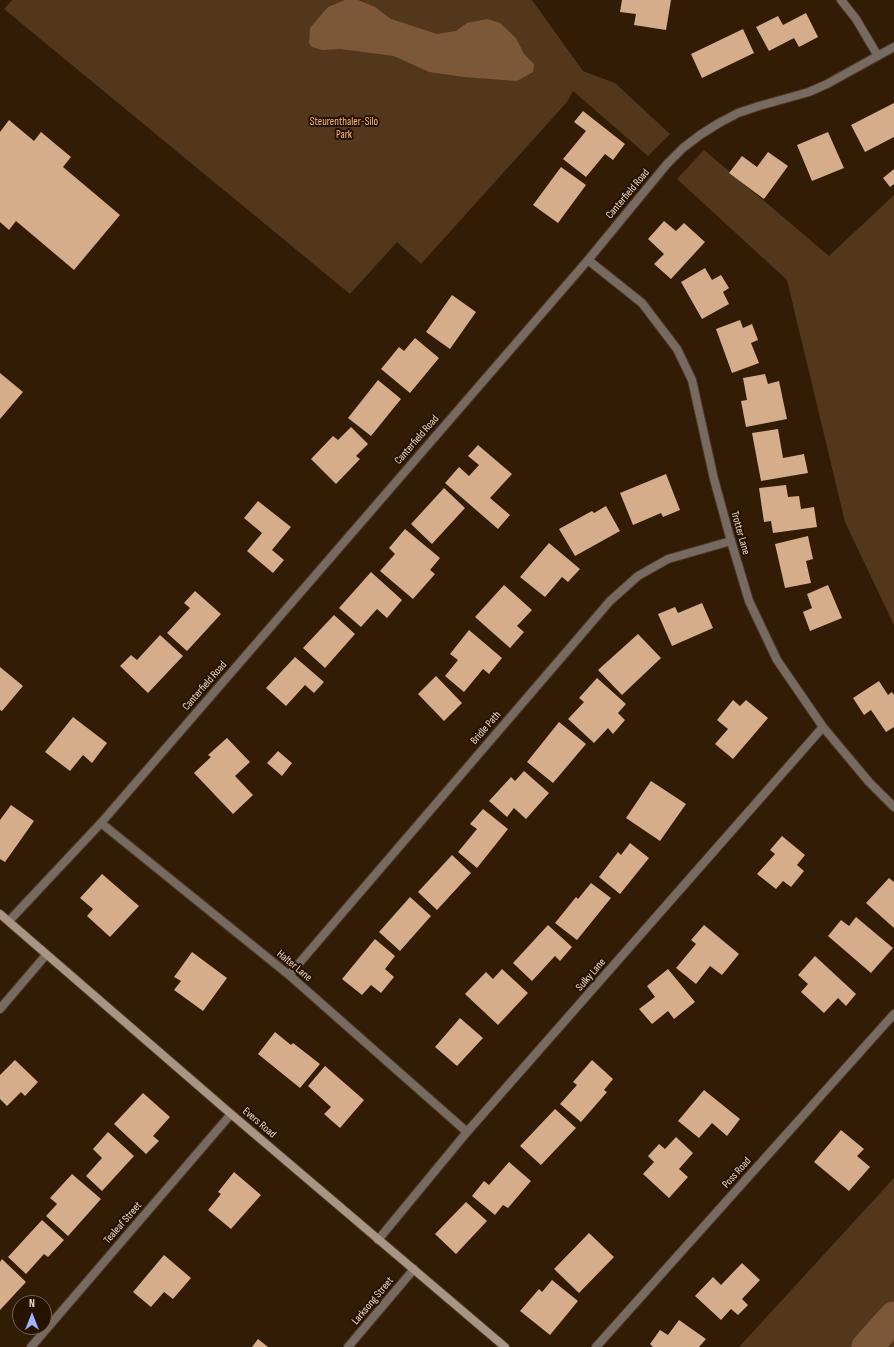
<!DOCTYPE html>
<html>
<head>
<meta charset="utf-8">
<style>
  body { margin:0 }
  #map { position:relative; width:894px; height:1347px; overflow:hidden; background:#321c06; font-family:"Sofia Sans Condensed",sans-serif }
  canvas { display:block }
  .north { position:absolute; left:12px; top:1295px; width:40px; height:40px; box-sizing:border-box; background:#271200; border:1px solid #746151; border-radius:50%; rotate:0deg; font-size:11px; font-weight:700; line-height:16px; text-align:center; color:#e7d8cb }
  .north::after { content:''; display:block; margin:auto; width:14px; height:18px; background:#9fb3fd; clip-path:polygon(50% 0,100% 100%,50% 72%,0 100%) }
</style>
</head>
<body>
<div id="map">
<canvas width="894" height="1347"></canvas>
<div class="north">N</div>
</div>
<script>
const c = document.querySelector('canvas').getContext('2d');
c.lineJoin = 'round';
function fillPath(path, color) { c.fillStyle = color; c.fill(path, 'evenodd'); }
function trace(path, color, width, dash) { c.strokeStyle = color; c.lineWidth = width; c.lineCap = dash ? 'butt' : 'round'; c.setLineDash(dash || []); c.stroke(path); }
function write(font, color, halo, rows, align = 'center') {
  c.font = font + ' "Sofia Sans Condensed",sans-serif'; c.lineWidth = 4; c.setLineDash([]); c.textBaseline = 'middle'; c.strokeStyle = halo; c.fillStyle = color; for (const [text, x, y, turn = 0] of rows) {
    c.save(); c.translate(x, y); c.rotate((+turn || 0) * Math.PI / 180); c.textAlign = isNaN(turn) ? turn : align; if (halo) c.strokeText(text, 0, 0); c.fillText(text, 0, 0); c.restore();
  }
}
const green = new Path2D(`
  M 12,0 L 532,0 L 583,71 L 615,83 L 670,134 L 648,156 L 573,91 L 567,102 L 421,264 L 397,242 L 350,294 L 4,9 Z
  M 704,150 L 829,256 L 894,195 L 894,625 L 845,522 L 787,280 L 677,179 Z
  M 894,1177 L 894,1347 L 739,1347 L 894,1178 Z`);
const water = new Path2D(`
  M 345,0 L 358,0 L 375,7 L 391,19 L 437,34 L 456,31 L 467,23 L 487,19 L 500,23 L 516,38 L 524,54 L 534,64 L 533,72 L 517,81 L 464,77 L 429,72 L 394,56 L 340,49 L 322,50 L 312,47 L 309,43 L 310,28 L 328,7 Z`);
const river = new Path2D(`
  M 867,1347 L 894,1317`);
const building = new Path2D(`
  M 622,0 L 671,0 L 666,30 L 634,25 L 636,14 L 620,12 Z
  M 806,13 L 818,37 L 799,47 L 794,38 L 769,51 L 756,27 L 778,16 L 783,25 Z
  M 743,29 L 754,53 L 702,78 L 691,54 Z
  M 894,103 L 894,137 L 865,152 L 851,125 Z
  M 583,111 L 625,144 L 613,160 L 605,154 L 586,177 L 563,159 L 586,131 L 574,122 Z
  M 9,120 L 34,141 L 41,132 L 71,157 L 63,167 L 120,215 L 74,270 L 16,221 L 9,230 L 0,222 L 0,132 Z
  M 828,132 L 844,168 L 812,181 L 797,145 Z
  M 768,152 L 788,166 L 764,199 L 729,173 L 742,156 L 757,167 Z
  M 561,167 L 586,185 L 558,223 L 533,205 Z
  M 894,169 L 894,184 L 890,187 L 883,178 Z
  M 664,221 L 676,231 L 684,223 L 705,242 L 671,279 L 654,264 L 664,254 L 648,239 Z
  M 705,268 L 712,280 L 721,275 L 729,288 L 723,292 L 729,304 L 702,319 L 681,282 Z
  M 452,295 L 476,312 L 450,349 L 426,332 Z
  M 740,320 L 743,328 L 752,324 L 758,340 L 751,343 L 759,363 L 732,373 L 716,329 Z
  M 415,338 L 439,358 L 410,393 L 381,369 L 399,347 L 404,351 Z
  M 0,373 L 23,392 L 0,419 Z
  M 765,374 L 768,384 L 779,381 L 787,419 L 746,427 L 741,401 L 747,400 L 743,378 Z
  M 378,380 L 401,399 L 371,436 L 348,418 Z
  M 351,427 L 368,444 L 356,456 L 360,459 L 336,484 L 311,459 L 333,436 L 338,440 Z
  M 778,429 L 783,458 L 804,454 L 808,473 L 761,481 L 752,433 Z
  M 478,445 L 512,474 L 490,498 L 510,515 L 498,529 L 445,483 L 459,467 L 469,476 L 479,465 L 468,456 Z
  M 666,474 L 680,510 L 663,517 L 661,513 L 633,525 L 620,493 Z
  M 786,485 L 788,497 L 799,496 L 801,509 L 814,507 L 817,527 L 773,533 L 771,521 L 764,522 L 759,488 Z
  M 444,488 L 465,508 L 432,544 L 411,524 Z
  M 258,501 L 291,527 L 272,550 L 284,560 L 273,573 L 247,551 L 262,533 L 244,518 Z
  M 606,506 L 620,531 L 575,556 L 559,529 L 592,511 L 594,513 Z
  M 405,529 L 440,558 L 430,570 L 435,574 L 413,599 L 380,571 L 395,554 L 389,548 Z
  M 808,536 L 813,559 L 806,561 L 811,583 L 785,588 L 775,544 Z
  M 549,543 L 580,569 L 568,582 L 562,577 L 545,597 L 520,577 Z
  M 371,572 L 402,600 L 387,618 L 377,609 L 361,627 L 339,608 Z
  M 504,585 L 532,610 L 517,626 L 524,632 L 510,648 L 475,617 Z
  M 828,585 L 842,618 L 810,631 L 803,612 L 812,608 L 807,594 Z
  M 195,591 L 221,614 L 187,651 L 167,633 L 190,608 L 184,603 Z
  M 702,603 L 713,628 L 672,646 L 658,614 L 675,607 L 678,613 Z
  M 334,615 L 355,634 L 325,668 L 303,648 Z
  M 469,630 L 502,658 L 489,674 L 483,669 L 464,692 L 445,676 L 458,660 L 450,654 Z
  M 638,634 L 661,658 L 622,695 L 598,670 Z
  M 160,635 L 183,656 L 148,693 L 120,666 L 131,655 L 137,660 Z
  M 295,657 L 324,682 L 314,693 L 305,685 L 286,706 L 266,688 Z
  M 0,667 L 23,686 L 2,711 L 0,710 Z
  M 436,676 L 462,703 L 444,721 L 418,694 Z
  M 597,678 L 626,704 L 618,713 L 625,720 L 613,734 L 608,728 L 594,743 L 568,719 L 584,702 L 579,698 Z
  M 879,681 L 888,695 L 892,692 L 894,695 L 894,727 L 886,732 L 871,710 L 864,715 L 853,698 Z
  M 733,700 L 740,706 L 746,700 L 768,718 L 733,759 L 715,744 L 728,729 L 717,720 Z
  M 73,717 L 107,743 L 92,763 L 83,755 L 70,771 L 45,752 Z
  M 559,722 L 586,744 L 553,783 L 527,762 Z
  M 227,738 L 250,762 L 235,776 L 253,795 L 233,814 L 194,773 L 211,757 L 208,755 Z
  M 278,751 L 292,763 L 282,776 L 267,763 Z
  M 524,771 L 549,793 L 526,819 L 514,808 L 507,817 L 489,801 L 511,777 L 515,781 Z
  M 651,781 L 686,804 L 660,841 L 626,818 Z
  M 11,805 L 34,821 L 5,862 L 0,859 L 0,820 Z
  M 483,809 L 508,829 L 477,868 L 458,852 L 477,829 L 470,824 Z
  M 782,836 L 805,855 L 797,865 L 804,871 L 791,887 L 783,881 L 776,889 L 757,874 L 775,854 L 770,850 Z
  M 630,843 L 649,858 L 620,894 L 599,877 L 618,852 L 621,855 Z
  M 452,855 L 471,873 L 437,910 L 418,892 Z
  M 102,874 L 139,906 L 110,937 L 87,916 L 93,909 L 80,898 Z
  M 889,878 L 894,882 L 894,928 L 866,903 Z
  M 591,883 L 611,898 L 577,940 L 555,923 L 576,897 L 578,899 Z
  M 410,897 L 431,916 L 400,951 L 379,932 Z
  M 856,917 L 893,948 L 871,973 L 828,936 L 841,920 L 849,926 Z
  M 548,925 L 572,947 L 560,961 L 555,956 L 532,981 L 513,963 Z
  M 704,925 L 739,954 L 722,975 L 710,966 L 696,984 L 676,968 L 696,944 L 691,940 Z
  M 375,939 L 395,956 L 385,969 L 394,977 L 381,993 L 371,985 L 362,995 L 342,979 Z
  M 192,952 L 227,978 L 203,1011 L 174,990 L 181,981 L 174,977 Z
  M 815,956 L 856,994 L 846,1006 L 838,998 L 824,1013 L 801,992 L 808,984 L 798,975 Z
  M 502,969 L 528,993 L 498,1025 L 465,994 L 486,972 L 493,979 Z
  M 668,969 L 695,1002 L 674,1019 L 668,1011 L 652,1024 L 639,1009 L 655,997 L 647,986 Z
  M 460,1018 L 483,1038 L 457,1066 L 435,1047 Z
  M 275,1032 L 291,1045 L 293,1043 L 320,1064 L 300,1088 L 258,1054 Z
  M 15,1060 L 38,1082 L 25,1096 L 21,1092 L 7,1106 L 0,1099 L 0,1075 Z
  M 592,1060 L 613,1079 L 604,1090 L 607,1092 L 581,1122 L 560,1104 L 577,1085 L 573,1082 Z
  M 325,1066 L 364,1100 L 340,1128 L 324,1114 L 331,1107 L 308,1086 Z
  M 704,1090 L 740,1119 L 727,1136 L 712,1123 L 699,1138 L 678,1121 Z
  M 143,1093 L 170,1117 L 153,1136 L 159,1141 L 146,1154 L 114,1124 Z
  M 555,1109 L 576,1128 L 541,1165 L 520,1146 Z
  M 841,1130 L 864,1149 L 857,1156 L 870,1167 L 849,1191 L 814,1162 Z
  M 108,1132 L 134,1156 L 102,1191 L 86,1176 L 102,1158 L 93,1149 Z
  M 676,1137 L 693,1153 L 679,1169 L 688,1177 L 669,1198 L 643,1174 L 654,1162 L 648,1156 L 659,1144 L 665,1149 Z
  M 509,1162 L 531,1181 L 508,1208 L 503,1205 L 495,1215 L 472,1196 L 484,1181 L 489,1185 Z
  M 234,1172 L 261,1195 L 231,1229 L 208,1210 L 221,1194 L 218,1192 Z
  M 72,1174 L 101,1199 L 68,1236 L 46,1216 L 57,1204 L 50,1198 Z
  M 466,1202 L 487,1221 L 456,1254 L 435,1234 Z
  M 42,1220 L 64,1240 L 48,1257 L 44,1254 L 26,1274 L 8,1257 Z
  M 589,1233 L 614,1257 L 579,1293 L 554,1269 Z
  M 164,1255 L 191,1278 L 173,1299 L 164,1292 L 151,1307 L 133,1292 Z
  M 2,1259 L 26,1282 L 0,1310 L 0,1262 Z
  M 742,1263 L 760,1280 L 742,1299 L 748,1305 L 738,1315 L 731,1309 L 721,1320 L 695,1296 L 713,1277 L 721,1285 Z
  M 552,1280 L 578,1301 L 550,1335 L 520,1311 L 539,1289 L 542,1292 Z
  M 679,1320 L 706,1339 L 699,1347 L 653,1347 L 650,1344 L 660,1330 L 668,1335 Z
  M 258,1339 L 268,1347 L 252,1347 Z`);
const street = new Path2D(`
  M 841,0 L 856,19 L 878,56
  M 588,260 L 642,303 L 677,349 L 692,380 L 714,479 L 731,541 L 749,601 L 777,660 L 823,727 L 869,782 L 894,807
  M 101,823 L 289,975 L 467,1132
  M 9,921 L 101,823 L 588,260 L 667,164 L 683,148 L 700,135 L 719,123 L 738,113 L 759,106 L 809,92 L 827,84 L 894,47
  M 289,975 L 610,601 L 638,576 L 668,559 L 731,541
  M 0,1009 L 46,955
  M 378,1240 L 467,1132 L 823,727
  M 31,1347 L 231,1114
  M 348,1347 L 414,1269
  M 596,1347 L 894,1014`);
const secondary = new Path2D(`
  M 0,914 L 231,1114 L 505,1347`);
const parkNames = [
  ["Steurenthaler-Silo",344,122],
  ["Park",344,135]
];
const streetNames = [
  ["Canterfield Road",628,194,-50],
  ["Canterfield Road",417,440,-49],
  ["Trotter Lane",740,533,74],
  ["Canterfield Road",205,686,-49],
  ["Bridle Path",486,728,-49],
  ["Halter Lane",294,966,40],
  ["Sulky Lane",591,975,-49],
  ["Evers Road",259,1123,41],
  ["Poss Road",737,1173,-48],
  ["Tealeaf Street",123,1223,-49],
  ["Larksong Street",373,1301,-50]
];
fillPath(green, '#53371d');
fillPath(water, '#7d5838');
trace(river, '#7d5838', 31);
fillPath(building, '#d6ad8a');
trace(street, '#4f3a26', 10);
trace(secondary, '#4f3a26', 10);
trace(street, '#776b61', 8);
trace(secondary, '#a99585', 8);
write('11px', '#f5b985', '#271200', parkNames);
write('11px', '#e7d8cb', '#271200', streetNames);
</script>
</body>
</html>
